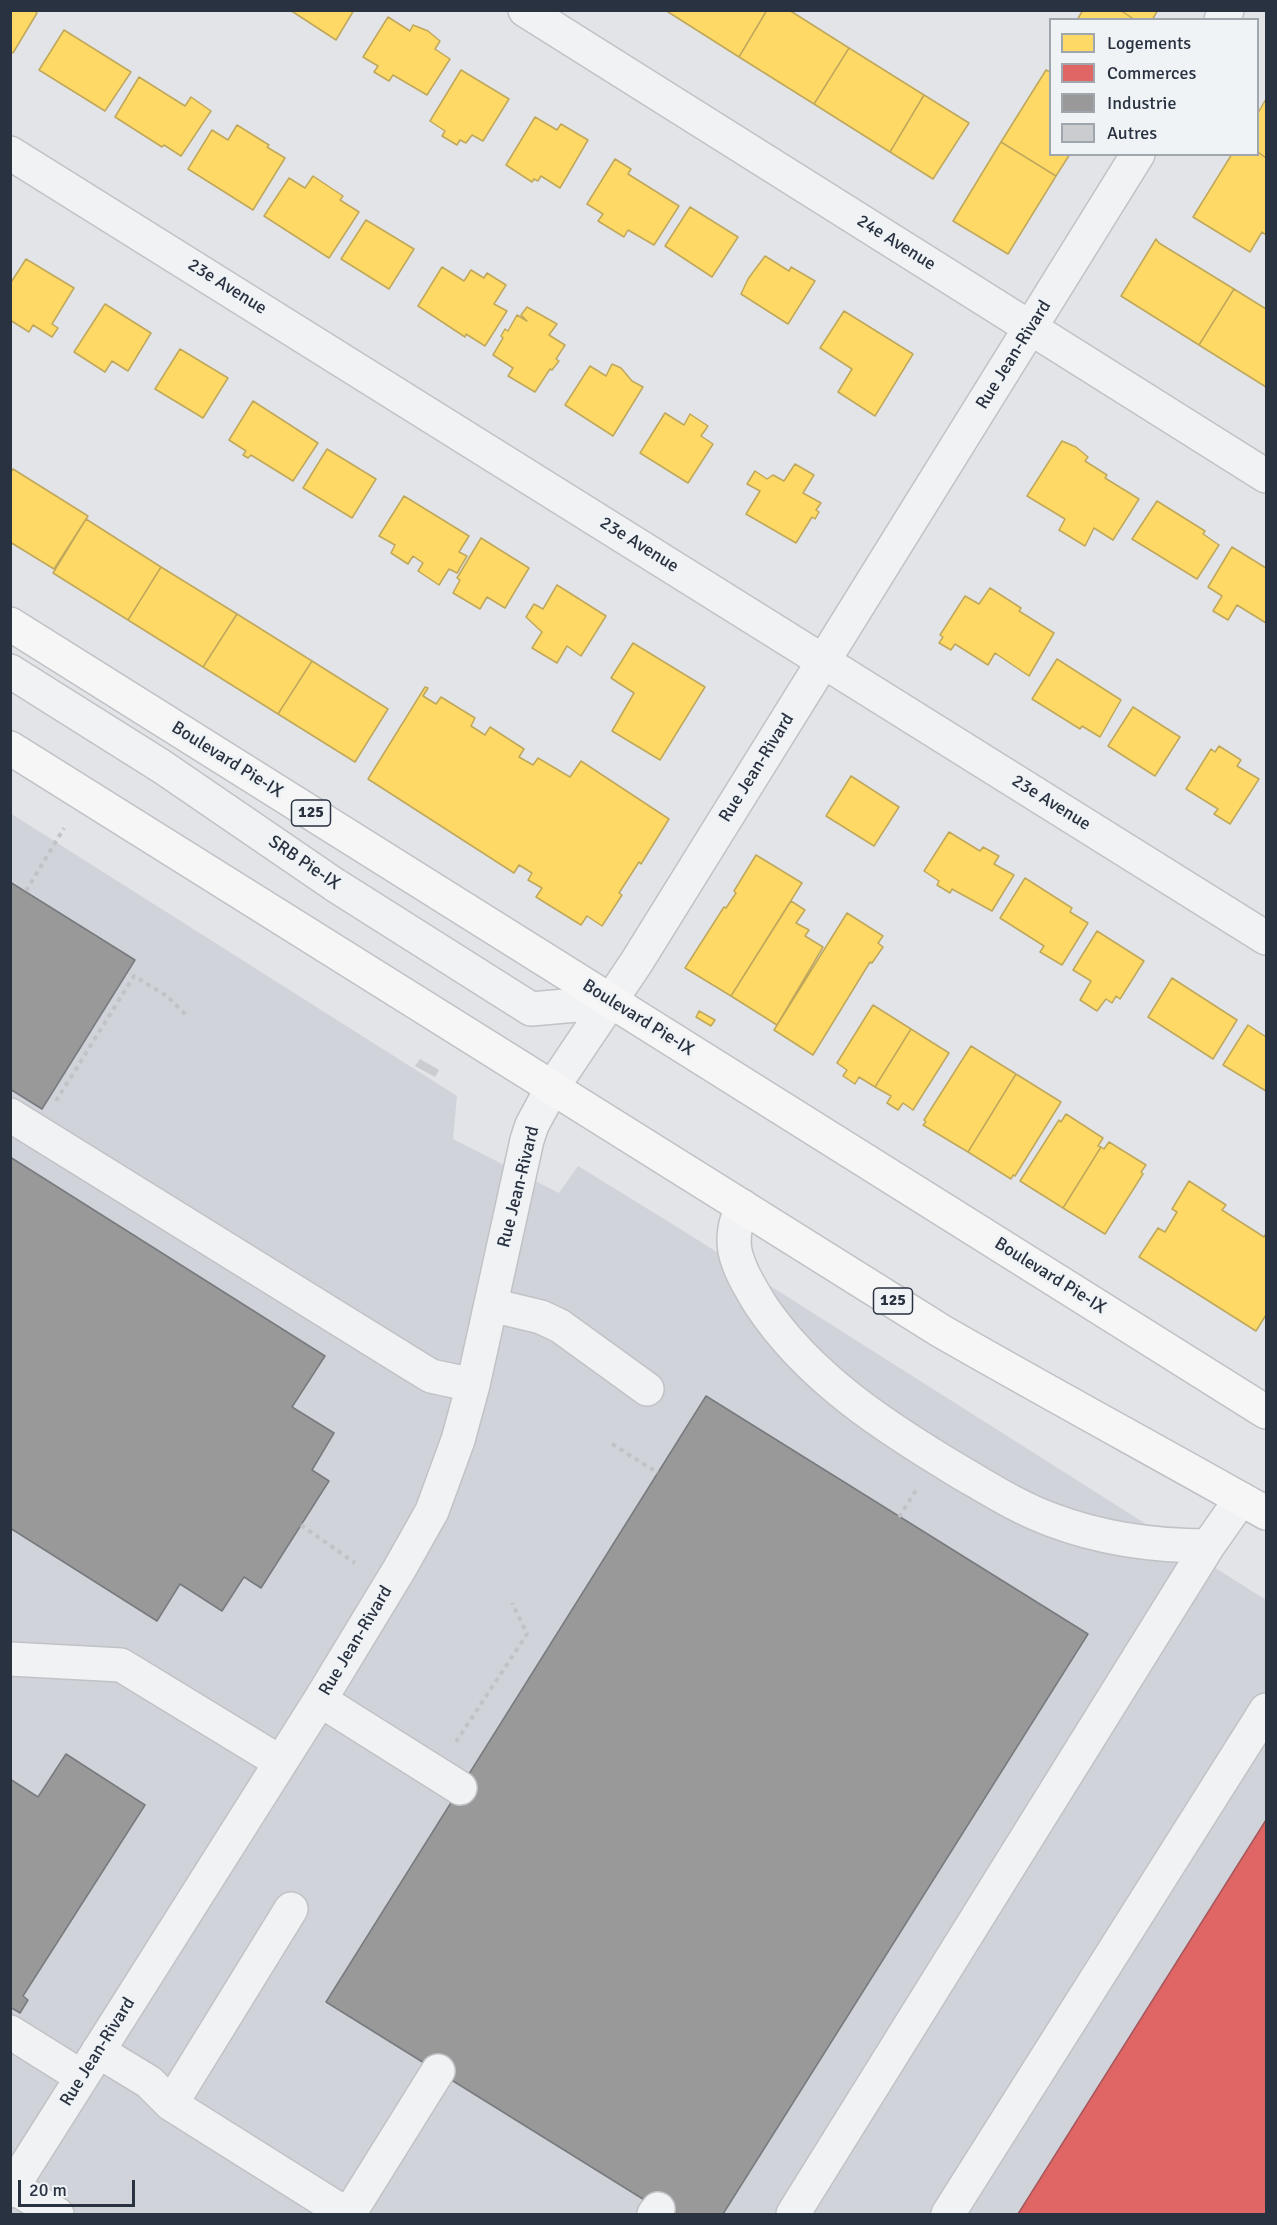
<!DOCTYPE html>
<html>
<head>
<meta charset="utf-8">
<style>
  body { margin:0 }
  #map { position:relative; width:1277px; height:2225px; overflow:hidden; background:#e2e4e7; font-family:Signika,sans-serif }
  canvas { display:block }
  .frame { position:absolute; inset:0; border:12px solid #293240; pointer-events:none }
  .legend { position:absolute; left:1049px; top:18px; width:210px; height:138px; box-sizing:border-box; background:#f0f3f6; border:2px solid #a0a6ad; margin:0; padding:8px 10px; list-style:none; font-size:18px; color:#293240 }
  .legend li { display:flex; align-items:center; gap:12px; height:30px }
  .legend b { width:30px; border:2px solid #a0a6ad }
  .scale { position:absolute; left:18px; top:2180px; width:117px; height:27px; box-sizing:border-box; border:3px solid #293240; border-top:0; padding-left:8px; font-size:18px; line-height:21px; white-space:nowrap; color:#293240; -webkit-text-stroke:4px #f0f3f6; paint-order:stroke }
</style>
</head>
<body>
<div id="map">
<canvas width="1277" height="2225"></canvas>
<div class="frame"></div>
<ul class="legend">
<li><b style="height:16px;background:#ffd966"></b>Logements</li>
<li><b style="height:16px;background:#e06666"></b>Commerces</li>
<li><b style="height:16px;background:#999"></b>Industrie</li>
<li><b style="height:16px;background:#cbcccf"></b>Autres</li>
</ul>
<div class="scale">20 m</div>
</div>
<script>
const c = document.querySelector('canvas').getContext('2d');
c.lineJoin = 'round';
function fillPath(path, color) { c.fillStyle = color; c.fill(path, 'evenodd'); }
function trace(path, color, width, dash) { c.strokeStyle = color; c.lineWidth = width; c.lineCap = dash ? 'butt' : 'round'; c.setLineDash(dash || []); c.stroke(path); }
function write(font, color, halo, rows, align = 'center') {
  c.font = font + ' Signika,sans-serif'; c.lineWidth = 6; c.setLineDash([]); c.textBaseline = 'middle'; c.strokeStyle = halo; c.fillStyle = color; for (const [text, x, y, turn = 0] of rows) {
    c.save(); c.translate(x, y); c.rotate((+turn || 0) * Math.PI / 180); c.textAlign = isNaN(turn) ? turn : align; if (halo) c.strokeText(text, 0, 0); c.fillText(text, 0, 0); c.restore();
  }
}
const built = new Path2D(`
  M 10,813 L 457,1096 L 453,1139 L 559,1193 L 578,1166 L 682,1230 L 1266,1600 L 1266,2214 L 11,2214 Z`);
const homes = new Path2D(`
  M 10,10 L 33,10 L 37,13 L 13,53 L 10,51 Z
  M 290,10 L 354,10 L 336,40 Z
  M 665,10 L 767,10 L 739,57 Z
  M 767,10 L 789,10 L 849,48 L 814,104 L 739,57 Z
  M 1083,10 L 1120,10 L 1135,20 L 1077,20 Z
  M 1120,10 L 1158,10 L 1152,20 L 1135,20 Z
  M 388,17 L 410,31 L 413,25 L 428,31 L 440,41 L 435,49 L 450,59 L 427,95 L 393,75 L 389,81 L 374,72 L 378,66 L 363,57 Z
  M 64,30 L 131,72 L 105,111 L 39,70 Z
  M 849,48 L 924,95 L 890,152 L 814,104 Z
  M 461,70 L 509,99 L 483,141 L 472,135 L 466,143 L 460,140 L 457,145 L 442,136 L 445,131 L 430,121 Z
  M 1046,70 L 1050,72 L 1050,154 L 1070,154 L 1056,176 L 1001,142 Z
  M 139,77 L 185,106 L 191,97 L 211,111 L 181,156 L 164,145 L 162,147 L 115,117 Z
  M 924,95 L 969,123 L 933,179 L 890,152 Z
  M 1266,99 L 1266,158 L 1258,152 L 1258,113 Z
  M 535,117 L 557,130 L 561,124 L 588,140 L 560,188 L 541,176 L 538,181 L 534,179 L 532,182 L 506,165 Z
  M 237,125 L 269,145 L 267,147 L 285,158 L 253,210 L 188,169 L 212,130 L 228,140 Z
  M 1001,142 L 1056,176 L 1008,254 L 953,221 Z
  M 1258,152 L 1266,158 L 1266,235 L 1262,232 L 1250,252 L 1193,217 L 1232,154 L 1258,154 Z
  M 615,159 L 631,169 L 628,174 L 679,206 L 654,245 L 628,230 L 624,237 L 598,221 L 603,214 L 587,204 Z
  M 313,176 L 343,196 L 340,200 L 359,212 L 329,258 L 264,216 L 289,178 L 305,188 Z
  M 690,207 L 738,237 L 712,277 L 665,246 Z
  M 366,220 L 414,249 L 389,289 L 341,259 Z
  M 1156,239 L 1159,243 L 1234,289 L 1199,345 L 1121,296 Z
  M 765,256 L 789,271 L 791,267 L 815,281 L 788,324 L 741,294 L 748,279 Z
  M 26,259 L 74,288 L 52,324 L 58,328 L 52,337 L 33,325 L 29,332 L 10,320 L 10,284 Z
  M 442,267 L 464,281 L 471,270 L 484,278 L 487,273 L 506,285 L 494,304 L 507,311 L 485,346 L 466,334 L 465,337 L 418,306 Z
  M 1234,289 L 1266,309 L 1266,387 L 1199,345 Z
  M 105,304 L 151,333 L 128,371 L 112,361 L 105,372 L 74,352 Z
  M 527,307 L 557,324 L 549,335 L 565,345 L 556,359 L 559,361 L 552,370 L 550,369 L 535,392 L 508,376 L 513,368 L 493,355 L 503,338 L 501,336 L 505,329 L 508,331 L 517,315 L 527,321 L 521,315 Z
  M 844,311 L 913,354 L 875,416 L 838,392 L 852,369 L 820,348 Z
  M 180,349 L 228,378 L 203,418 L 155,389 Z
  M 612,364 L 621,368 L 632,381 L 643,387 L 613,436 L 565,405 L 590,366 L 606,376 Z
  M 253,401 L 318,443 L 293,481 L 251,455 L 248,458 L 243,455 L 246,451 L 229,440 Z
  M 665,413 L 684,425 L 690,414 L 708,426 L 701,436 L 713,444 L 688,483 L 640,453 Z
  M 1062,441 L 1076,447 L 1088,457 L 1085,461 L 1107,475 L 1105,478 L 1139,499 L 1113,540 L 1094,528 L 1085,546 L 1059,530 L 1065,519 L 1027,496 Z
  M 327,449 L 376,479 L 352,518 L 303,488 Z
  M 795,464 L 814,475 L 803,493 L 821,503 L 816,510 L 819,512 L 815,519 L 812,517 L 796,543 L 746,514 L 760,491 L 747,484 L 755,471 L 767,479 L 773,475 L 784,481 Z
  M 13,469 L 88,516 L 54,569 L 10,542 L 10,473 Z
  M 404,496 L 469,536 L 459,552 L 467,556 L 457,573 L 449,569 L 439,585 L 418,571 L 423,563 L 413,556 L 408,564 L 391,553 L 395,545 L 379,536 Z
  M 1157,501 L 1205,531 L 1203,534 L 1219,545 L 1197,579 L 1132,539 Z
  M 86,519 L 161,567 L 128,620 L 53,573 Z
  M 481,538 L 529,568 L 505,608 L 487,597 L 480,609 L 453,593 L 460,580 L 457,578 Z
  M 1232,547 L 1266,568 L 1266,623 L 1237,605 L 1228,620 L 1213,611 L 1222,596 L 1208,587 Z
  M 161,567 L 237,614 L 203,667 L 128,620 Z
  M 557,585 L 606,616 L 581,656 L 567,646 L 557,663 L 532,648 L 542,632 L 526,617 L 534,604 L 543,609 Z
  M 990,588 L 1021,608 L 1019,611 L 1054,633 L 1029,676 L 995,653 L 988,665 L 955,644 L 951,650 L 939,643 L 943,637 L 940,635 L 965,596 L 979,604 Z
  M 237,614 L 312,661 L 278,714 L 203,667 Z
  M 633,643 L 705,687 L 660,760 L 612,731 L 634,693 L 611,678 Z
  M 1057,659 L 1121,700 L 1100,737 L 1082,726 L 1080,729 L 1032,699 Z
  M 312,661 L 388,709 L 355,762 L 278,714 Z
  M 425,687 L 428,688 L 423,696 L 436,704 L 441,697 L 475,718 L 471,726 L 485,735 L 490,727 L 524,749 L 519,757 L 533,765 L 538,758 L 570,777 L 581,761 L 669,819 L 641,864 L 639,862 L 619,893 L 622,895 L 602,926 L 587,916 L 581,925 L 536,897 L 542,888 L 528,880 L 532,873 L 519,865 L 514,873 L 368,779 Z
  M 1133,707 L 1180,737 L 1155,776 L 1108,746 Z
  M 1219,746 L 1241,760 L 1237,766 L 1259,779 L 1230,824 L 1214,814 L 1218,809 L 1186,789 L 1211,749 L 1215,752 Z
  M 851,776 L 899,807 L 874,846 L 826,816 Z
  M 949,832 L 980,851 L 983,847 L 999,856 L 994,864 L 1014,875 L 992,911 L 952,889 L 950,893 L 937,885 L 939,881 L 924,871 Z
  M 756,855 L 802,883 L 731,996 L 685,968 L 724,907 L 726,908 L 736,893 L 734,891 Z
  M 1025,878 L 1072,908 L 1070,912 L 1088,923 L 1062,965 L 1040,952 L 1044,946 L 1000,918 Z
  M 791,901 L 805,910 L 796,923 L 809,930 L 805,936 L 823,947 L 777,1025 L 731,996 Z
  M 847,913 L 883,936 L 878,943 L 883,947 L 872,963 L 870,962 L 813,1055 L 774,1030 Z
  M 1097,931 L 1144,961 L 1120,999 L 1116,996 L 1112,1003 L 1106,999 L 1097,1011 L 1080,1000 L 1091,981 L 1073,970 Z
  M 1172,978 L 1237,1020 L 1213,1059 L 1148,1017 Z
  M 873,1005 L 911,1029 L 875,1087 L 859,1077 L 855,1084 L 843,1076 L 847,1070 L 837,1063 Z
  M 699,1011 L 715,1020 L 711,1026 L 696,1017 Z
  M 1248,1025 L 1266,1037 L 1266,1091 L 1223,1065 Z
  M 911,1029 L 949,1053 L 913,1110 L 903,1103 L 898,1110 L 887,1103 L 891,1096 L 875,1087 Z
  M 971,1046 L 1016,1074 L 968,1152 L 923,1125 L 926,1122 L 924,1120 Z
  M 1016,1074 L 1061,1102 L 1015,1176 L 1013,1175 L 1011,1179 L 968,1152 Z
  M 1066,1114 L 1103,1138 L 1098,1146 L 1101,1147 L 1063,1208 L 1020,1181 L 1059,1120 L 1061,1122 Z
  M 1109,1142 L 1146,1165 L 1141,1172 L 1143,1174 L 1105,1234 L 1063,1208 L 1101,1147 L 1104,1149 Z
  M 1189,1181 L 1226,1205 L 1222,1210 L 1264,1237 L 1266,1233 L 1266,1315 L 1256,1331 L 1139,1257 L 1158,1228 L 1165,1232 L 1177,1212 L 1172,1209 Z`);
const shops = new Path2D(`
  M 1266,1820 L 1266,2214 L 1018,2214 Z`);
const industry = new Path2D(`
  M 10,882 L 135,960 L 42,1109 L 10,1089 Z
  M 10,1157 L 325,1356 L 292,1407 L 334,1433 L 312,1470 L 329,1481 L 261,1588 L 244,1577 L 222,1611 L 180,1584 L 157,1621 L 10,1528 Z
  M 706,1396 L 1088,1634 L 723,2214 L 667,2214 L 326,2002 Z
  M 66,1754 L 145,1805 L 23,1996 L 28,2000 L 20,2013 L 10,2007 L 10,1779 L 38,1797 Z`);
const building = new Path2D(`
  M 420,1059 L 439,1070 L 435,1077 L 415,1066 Z`);
const path = new Path2D(`
  M 26,891 L 64,828
  M 56,1101 L 134,976 L 167,996 L 186,1015
  M 612,1444 L 658,1473
  M 899,1517 L 918,1487
  M 301,1525 L 355,1563
  M 456,1742 L 527,1634 L 512,1603`);
const minor = new Path2D(`
  M 525,10 L 1266,476
  M 1221,20 L 1227,10
  M 10,153 L 1266,938
  M 10,671 L 161,766 L 335,885 L 531,1009 L 611,1002
  M 10,1115 L 413,1365 L 431,1376 L 473,1385
  M 742,1206 C 736,1221 732,1235 735,1251 C 739,1270 750,1287 760,1304 C 809,1378 885,1427 960,1472 C 991,1490 1019,1508 1052,1520 C 1102,1539 1155,1546 1208,1546
  M 491,1305 L 541,1317 L 560,1326 L 647,1389
  M 10,1659 L 121,1665 L 280,1762
  M 320,1700 L 460,1788
  M 10,2032 L 82,2077
  M 98,2051 L 149,2082 L 171,2104 L 346,2214
  M 171,2104 L 291,1909
  M 10,2185 L 57,2214
  M 10,2191 L 320,1700 L 400,1568 L 432,1511 L 458,1440 L 473,1385 L 527,1140 L 532,1125 L 552,1088 L 636,963 L 1138,154
  M 349,2214 L 438,2071
  M 654,2214 L 658,2209
  M 793,2214 L 1208,1546 L 1241,1499
  M 948,2214 L 1266,1710`);
const major = new Path2D(`
  M 10,624 L 1266,1412
  M 10,748 L 941,1331 C 1049,1393 1158,1452 1266,1513`);
const shields = [
  [311,813,39],
  [893,1301,39]
];
const shieldNames = [
  ["125",311,813],
  ["125",893,1301]
];
const streetNames = [
  ["24e Avenue",896,243,32],
  ["23e Avenue",227,287,32],
  ["Rue Jean-Rivard",1014,355,-58],
  ["23e Avenue",639,545,32],
  ["Boulevard Pie-IX",227,760,32],
  ["Rue Jean-Rivard",757,768,-58],
  ["23e Avenue",1051,803,32],
  ["SRB Pie-IX",304,863,34],
  ["Boulevard Pie-IX",638,1018,32],
  ["Rue Jean-Rivard",519,1187,-76],
  ["Boulevard Pie-IX",1050,1276,32],
  ["Rue Jean-Rivard",356,1641,-59],
  ["Rue Jean-Rivard",98,2052,-58]
];
fillPath(built, '#d0d4da');
fillPath(homes, '#ffd966');
trace(homes, '#bfa75b', 1.5);
fillPath(shops, '#e06666');
trace(shops, '#a9565b', 1.5);
fillPath(industry, '#999');
trace(industry, '#777a7e', 1.5);
fillPath(building, '#cbcccf');
trace(minor, '#c0c2c5', 36);
trace(major, '#bfc1c5', 36);
trace(path, '#c1c3c7', 4, [4.5, 4.5]);
trace(minor, '#f1f2f4', 33);
trace(major, '#f6f6f6', 33);
for (const [x, y, w] of shields) { const box = new Path2D(); box.roundRect(x - w / 2, y - 13, w, 26, 4.5); c.fillStyle = '#f0f3f6'; c.fill(box); trace(box, '#293240', 1.5); }
write('bold 16px', '#293240', null, shieldNames);
write('18px', '#293240', '#f0f3f6', streetNames);
</script>
</body>
</html>
